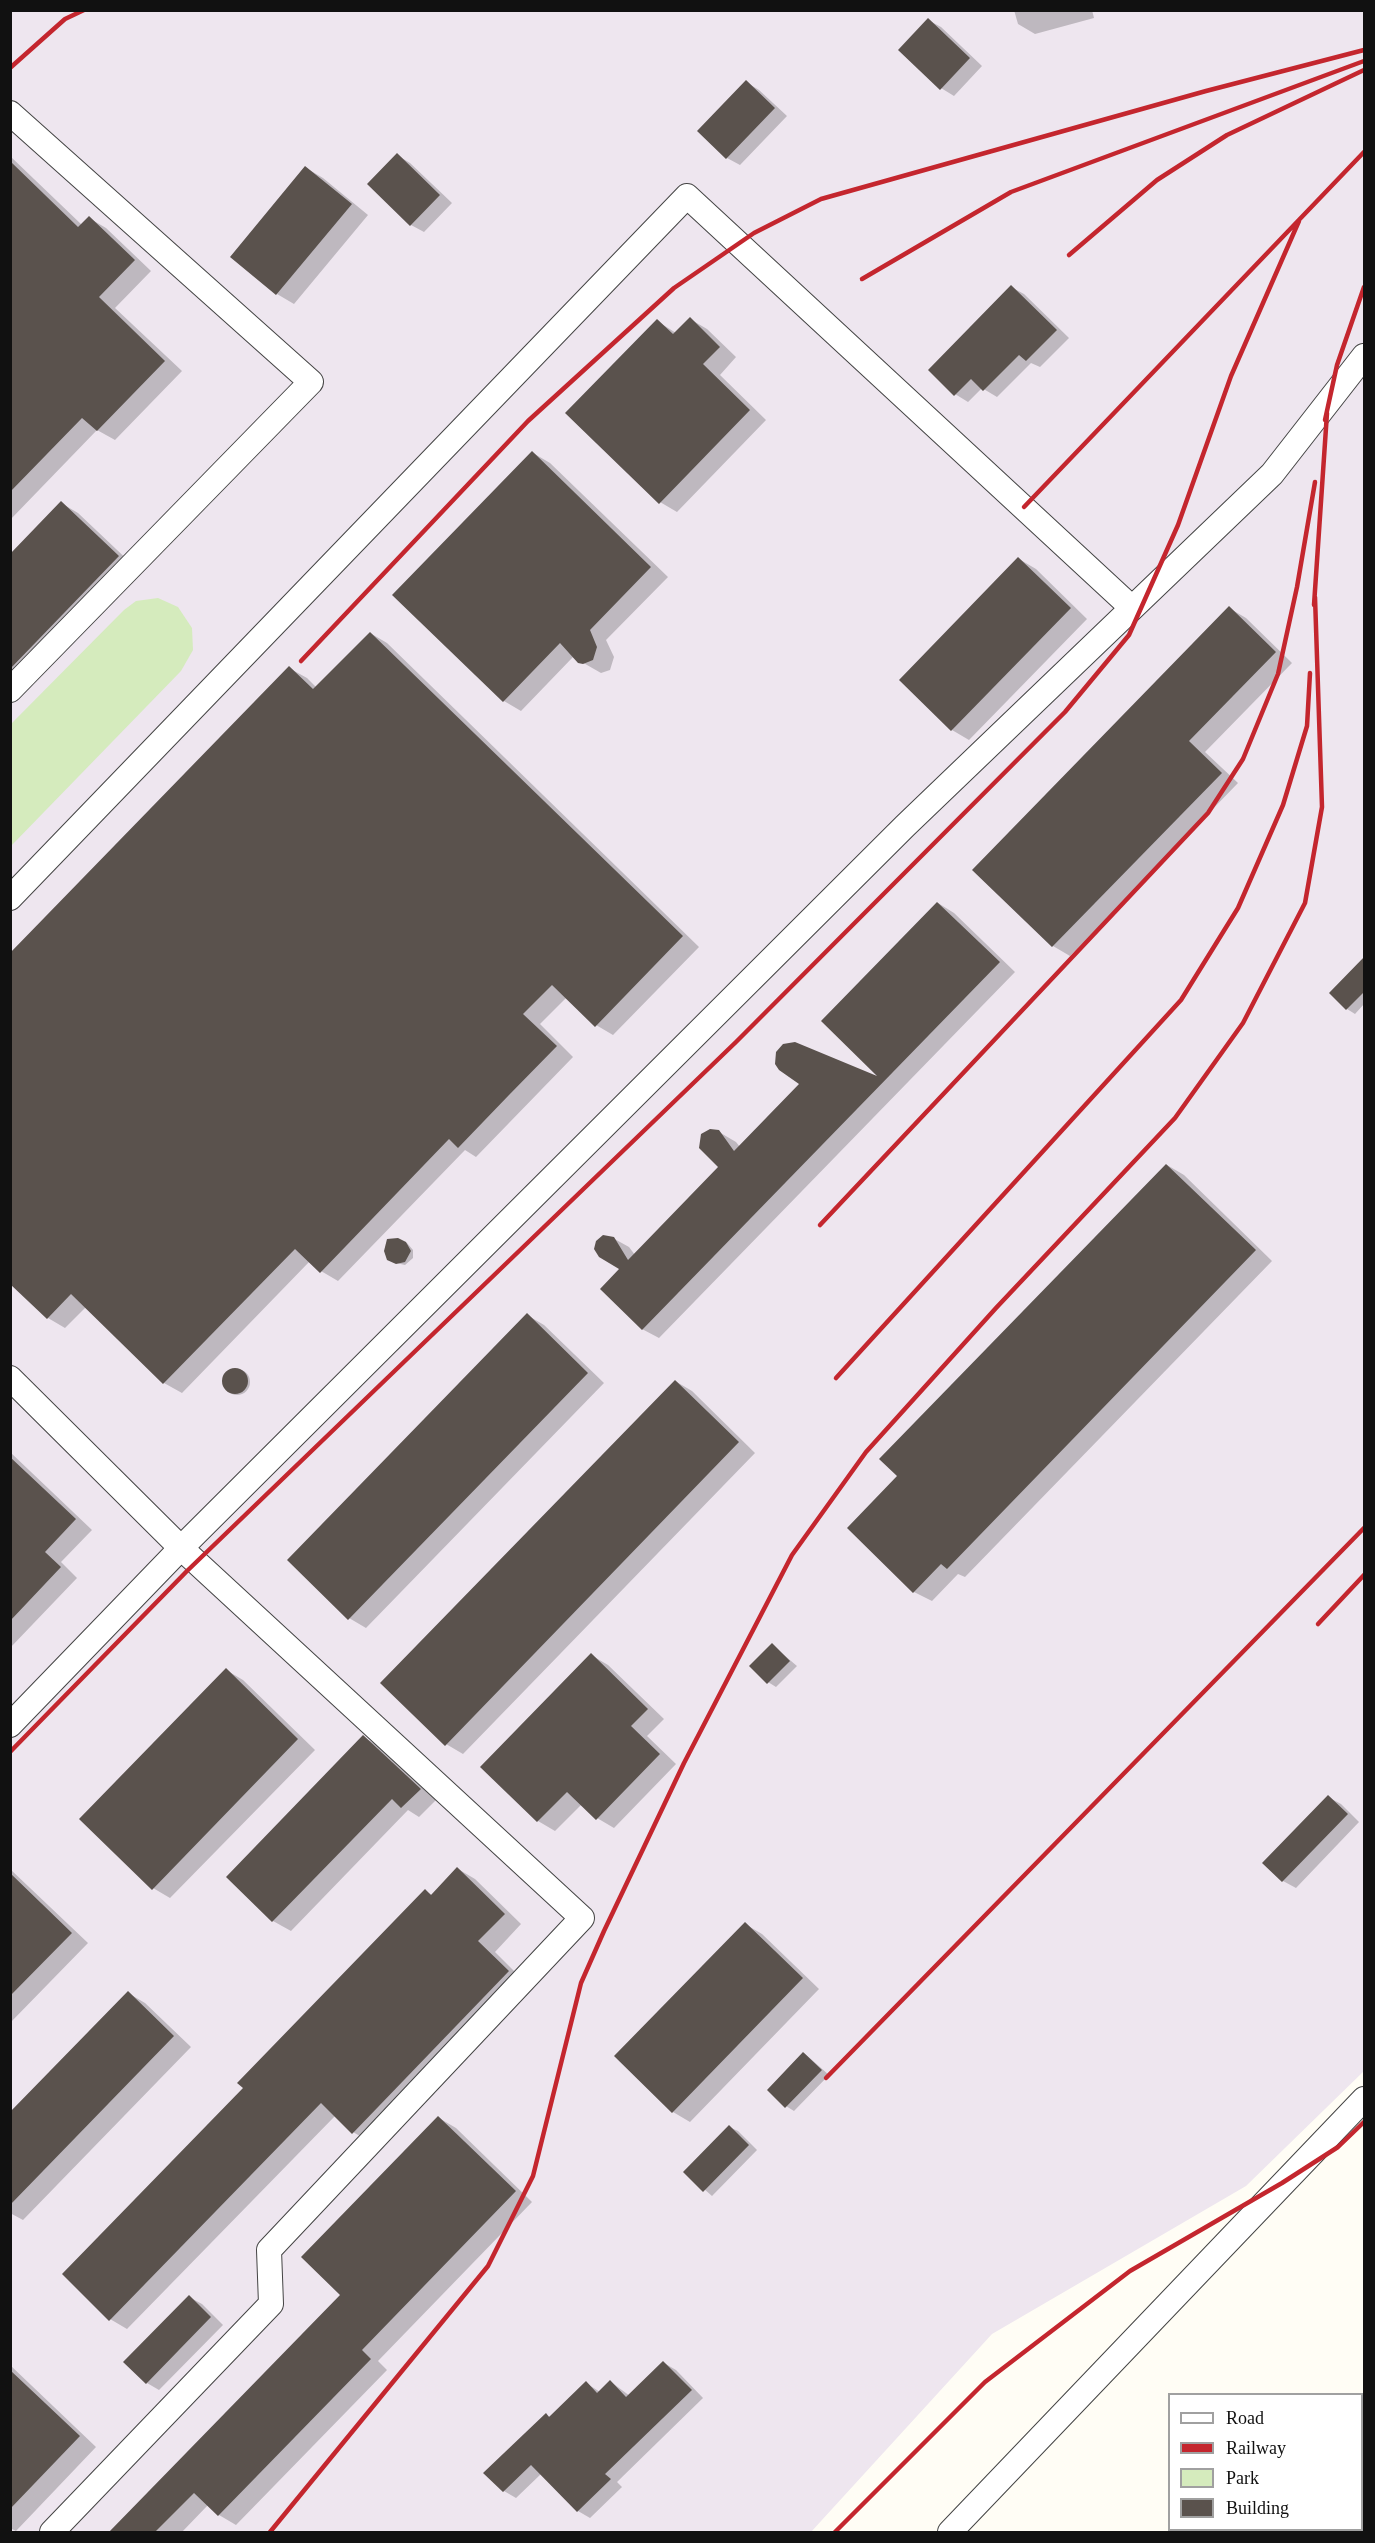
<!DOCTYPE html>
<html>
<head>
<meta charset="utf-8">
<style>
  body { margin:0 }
  #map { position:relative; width:1375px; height:2543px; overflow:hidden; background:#fffdf5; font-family:Georgia,serif }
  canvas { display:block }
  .frame { position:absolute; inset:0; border:12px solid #111; pointer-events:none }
  .legend { position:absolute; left:1168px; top:2393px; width:195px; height:138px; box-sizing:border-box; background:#fff; border:2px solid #a0a0a0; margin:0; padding:8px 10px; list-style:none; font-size:18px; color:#111 }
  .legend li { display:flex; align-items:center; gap:12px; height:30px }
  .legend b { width:30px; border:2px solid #a0a0a0 }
</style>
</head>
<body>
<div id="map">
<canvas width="1375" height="2543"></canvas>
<div class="frame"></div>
<ul class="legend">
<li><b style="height:8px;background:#fff"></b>Road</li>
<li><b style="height:8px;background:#c4262e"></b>Railway</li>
<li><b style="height:16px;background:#d5ebbd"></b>Park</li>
<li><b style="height:16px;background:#5a524d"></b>Building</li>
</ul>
</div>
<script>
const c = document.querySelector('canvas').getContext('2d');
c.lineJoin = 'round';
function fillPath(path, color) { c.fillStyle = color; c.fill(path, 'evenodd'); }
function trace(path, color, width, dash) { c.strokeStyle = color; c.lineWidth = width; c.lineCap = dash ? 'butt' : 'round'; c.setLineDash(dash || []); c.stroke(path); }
const industrial = new Path2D(`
  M 11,11 L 1364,11 L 1364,2071 L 1246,2186 L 992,2334 L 811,2532 L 11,2532 Z`);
const green = new Path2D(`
  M 158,598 L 178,607 L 192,628 L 193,650 L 181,671 L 11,846 L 11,724 L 124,610 L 136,601 Z`);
const shadow = new Path2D(`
  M 1014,10 L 1092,10 L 1094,18 L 1035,34 L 1018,24 Z
  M 928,20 L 941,27 L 982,66 L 954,96 L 941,88 Z
  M 746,82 L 759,90 L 787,116 L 740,165 L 727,158 Z
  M 397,155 L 410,163 L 452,203 L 424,232 L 411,225 Z
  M 10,156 L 82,225 L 89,218 L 106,228 L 151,271 L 115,308 L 182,371 L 115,440 L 97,430 L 10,520 Z
  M 306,168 L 323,178 L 368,215 L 294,304 L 277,294 Z
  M 1011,287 L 1024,294 L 1069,338 L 1040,367 L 1031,363 L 997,397 L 982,388 L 968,402 L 955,394 Z
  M 690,319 L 707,329 L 736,357 L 720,375 L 766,420 L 677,512 L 660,502 L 657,321 L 676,333 Z
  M 533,453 L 550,463 L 668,577 L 606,640 L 614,657 L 610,670 L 601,673 L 573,657 L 521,711 L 504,701 Z
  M 61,503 L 78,513 L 135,567 L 10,697 L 10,556 Z
  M 1019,559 L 1036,569 L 1087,619 L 969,740 L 952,730 Z
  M 1229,608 L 1246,618 L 1292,663 L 1205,752 L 1238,783 L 1070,956 L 1053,946 L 975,870 Z
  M 370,633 L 387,643 L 699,947 L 613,1035 L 596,1025 L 567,997 L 540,1024 L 573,1057 L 476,1157 L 465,1150 L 338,1281 L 321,1271 L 310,1261 L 182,1393 L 164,1383 L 86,1307 L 65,1328 L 48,1318 L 10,1282 L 289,668 L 307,678 L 317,688 Z
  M 938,903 L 954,913 L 1015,972 L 659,1338 L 642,1329 L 611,1237 L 629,1247 L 635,1255 L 720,1167 L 719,1132 L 736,1142 L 740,1147 L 801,1084 L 883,1081 Z
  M 1364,958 L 1364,1004 L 1355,1014 L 1347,1009 Z
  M 1167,1165 L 1184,1175 L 1272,1261 L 965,1577 L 958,1574 L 932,1601 L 914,1592 L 899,1476 Z
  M 407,1243 L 413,1250 L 413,1258 L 405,1265 L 392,1262 Z
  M 527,1315 L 544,1325 L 604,1383 L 366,1628 L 349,1618 Z
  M224 1382a13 13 0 1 1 26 0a13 13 0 1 1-26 0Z
  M 675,1381 L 692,1391 L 755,1453 L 463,1754 L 446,1744 Z
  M 10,1452 L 92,1530 L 61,1562 L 77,1578 L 10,1648 Z
  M 772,1645 L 797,1666 L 776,1687 L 768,1682 Z
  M 591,1655 L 608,1665 L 664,1719 L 647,1736 L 676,1764 L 614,1828 L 597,1818 L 582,1804 L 555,1831 L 538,1821 Z
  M 226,1670 L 243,1680 L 315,1750 L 170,1898 L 153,1888 Z
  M 363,1737 L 381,1747 L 437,1799 L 419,1817 L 408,1810 L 291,1931 L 273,1921 L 228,1877 Z
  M 1328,1797 L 1341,1804 L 1359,1822 L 1296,1888 L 1283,1881 L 1264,1863 Z
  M 10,1869 L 88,1943 L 10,2023 Z
  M 458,1869 L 475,1879 L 521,1924 L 495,1952 L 525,1982 L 370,2142 L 353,2132 L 335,2116 L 127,2329 L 110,2319 L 245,2088 L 425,1891 L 432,1895 Z
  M 745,1924 L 762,1934 L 819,1989 L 690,2122 L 673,2112 Z
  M 128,1993 L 145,2003 L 191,2047 L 23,2220 L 10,2213 L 10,2114 Z
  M 804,2053 L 829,2075 L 794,2111 L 786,2106 Z
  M 439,2118 L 456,2128 L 532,2202 L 378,2361 L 387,2370 L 236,2525 L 219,2515 L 208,2505 L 182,2532 L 112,2532 L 342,2295 Z
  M 729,2127 L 738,2131 L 757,2150 L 712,2196 L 685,2172 Z
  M 189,2297 L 202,2304 L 223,2325 L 159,2390 L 147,2383 Z
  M 664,2363 L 676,2370 L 703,2398 L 617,2482 L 622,2487 L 590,2518 L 578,2511 L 541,2474 L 516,2498 L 504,2491 L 546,2415 L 551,2417 L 586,2383 L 600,2392 L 611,2382 L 630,2396 Z
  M 10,2365 L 96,2447 L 16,2531 L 10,2528 Z
  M 1227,2530 L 1257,2530 L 1260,2532 L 1224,2532 Z`);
const building = new Path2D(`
  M 928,18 L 970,58 L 940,90 L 898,50 Z
  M 746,80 L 775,108 L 726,159 L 697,131 Z
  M 397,153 L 440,195 L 410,226 L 367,184 Z
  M 10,161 L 78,227 L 89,216 L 135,260 L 99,297 L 165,361 L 97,431 L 82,418 L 10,492 Z
  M 305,166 L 352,204 L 276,295 L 230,257 Z
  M 1011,285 L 1057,330 L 1026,361 L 1019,355 L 983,391 L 971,379 L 954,396 L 928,370 Z
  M 690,317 L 720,347 L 703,364 L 750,410 L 659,504 L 565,413 L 657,319 L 673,334 Z
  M 532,451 L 651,567 L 590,630 L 597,647 L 593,660 L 583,664 L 578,663 L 560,643 L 503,702 L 392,595 Z
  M 61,501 L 119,556 L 10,669 L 10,554 Z
  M 1018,557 L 1071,608 L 951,731 L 899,680 Z
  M 1229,606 L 1276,652 L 1189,741 L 1222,773 L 1052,947 L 972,870 Z
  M 370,632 L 683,936 L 595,1027 L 552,985 L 523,1014 L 557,1046 L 509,1095 L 458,1148 L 449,1139 L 320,1273 L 295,1249 L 163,1384 L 71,1294 L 47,1319 L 10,1284 L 10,953 L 289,666 L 313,689 Z
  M 937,902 L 1000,962 L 642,1330 L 600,1289 L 619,1269 L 599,1257 L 594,1249 L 596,1241 L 603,1235 L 614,1237 L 628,1260 L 718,1167 L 699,1148 L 701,1134 L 710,1129 L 719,1130 L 734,1151 L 799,1084 L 779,1070 L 775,1064 L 776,1052 L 783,1044 L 795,1042 L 877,1076 L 821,1021 Z
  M 1365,956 L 1365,991 L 1346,1010 L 1329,993 Z
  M 1166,1164 L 1256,1250 L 947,1569 L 941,1564 L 913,1593 L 847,1528 L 897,1476 L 879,1459 Z
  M 398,1238 L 406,1242 L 411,1251 L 405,1262 L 396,1264 L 387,1260 L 384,1251 L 387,1239 Z
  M 527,1313 L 588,1373 L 348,1620 L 287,1560 Z
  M222 1381a13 13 0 1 1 26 0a13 13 0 1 1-26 0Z
  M 675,1380 L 739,1442 L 445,1746 L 380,1683 Z
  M 10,1457 L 76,1519 L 45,1552 L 61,1567 L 10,1621 Z
  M 772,1643 L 790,1661 L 767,1684 L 749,1666 Z
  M 591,1653 L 648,1709 L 631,1726 L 660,1754 L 596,1820 L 567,1792 L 537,1822 L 480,1767 Z
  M 226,1668 L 298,1739 L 152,1890 L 79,1819 Z
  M 363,1735 L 421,1789 L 401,1808 L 392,1799 L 272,1922 L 226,1877 Z
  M 1328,1795 L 1348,1814 L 1282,1882 L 1262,1863 Z
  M 457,1867 L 505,1914 L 478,1941 L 509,1971 L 352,2134 L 321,2103 L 109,2321 L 62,2274 L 243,2088 L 237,2083 L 425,1889 L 431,1895 Z
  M 10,1873 L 72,1933 L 10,1996 Z
  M 745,1922 L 803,1978 L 672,2113 L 614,2056 Z
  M 128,1991 L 174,2036 L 10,2205 L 10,2112 Z
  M 803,2052 L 822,2070 L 785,2108 L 767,2090 Z
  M 438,2116 L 516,2191 L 362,2350 L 371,2359 L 218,2516 L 194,2493 L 155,2532 L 109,2532 L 340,2295 L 301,2257 Z
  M 729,2125 L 749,2145 L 703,2192 L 683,2172 Z
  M 189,2295 L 211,2317 L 146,2384 L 123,2362 Z
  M 663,2361 L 692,2390 L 605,2474 L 611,2479 L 577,2512 L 531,2465 L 503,2492 L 483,2473 L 546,2413 L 549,2417 L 586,2381 L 597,2393 L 610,2380 L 626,2397 Z
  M 10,2370 L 80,2436 L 10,2509 Z`);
const street = new Path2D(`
  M 10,113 L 311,382 L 10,690
  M 10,898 L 687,196 L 1132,608
  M 10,1378 L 181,1548 L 10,1725
  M 52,2532 L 271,2304 L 269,2250 L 582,1918 L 181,1548 L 905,826 L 1272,474 L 1364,356
  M 950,2532 L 1364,2099`);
const rail = new Path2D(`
  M 10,68 L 65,19 L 84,10
  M 1069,255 L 1157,180 L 1227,135 L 1364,70
  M 862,279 L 1011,192 L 1364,61
  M 1325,420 L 1337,365 L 1364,287
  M 1024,507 L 1364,152
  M 1314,605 L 1327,413
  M 301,661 L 528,421 L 674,288 L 754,233 L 821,199 L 1206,91 L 1364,50
  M 820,1225 L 1208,813 L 1243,759 L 1278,674 L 1297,587 L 1315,482
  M 836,1378 L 1181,1000 L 1238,908 L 1283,805 L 1307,726 L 1310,673
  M 1318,1624 L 1364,1575
  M 10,1752 L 187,1571 L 736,1042 L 1065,712 L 1129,635 L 1178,525 L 1231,376 L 1299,221
  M 826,2078 L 1364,1528
  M 270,2532 L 488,2266 L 533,2176 L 581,1983 L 604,1931 L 684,1763 L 792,1555 L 866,1452 L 996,1308 L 1175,1118 L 1243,1023 L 1305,903 L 1322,807 L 1315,597
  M 835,2532 L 985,2382 L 1130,2271 L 1282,2183 L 1338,2147 L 1364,2122`);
fillPath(industrial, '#eee6ef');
fillPath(green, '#d5ebbd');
fillPath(shadow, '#0003');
fillPath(building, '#5a524d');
trace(street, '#444', 26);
trace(street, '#fff', 24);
trace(rail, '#c4262e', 4.5);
</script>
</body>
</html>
